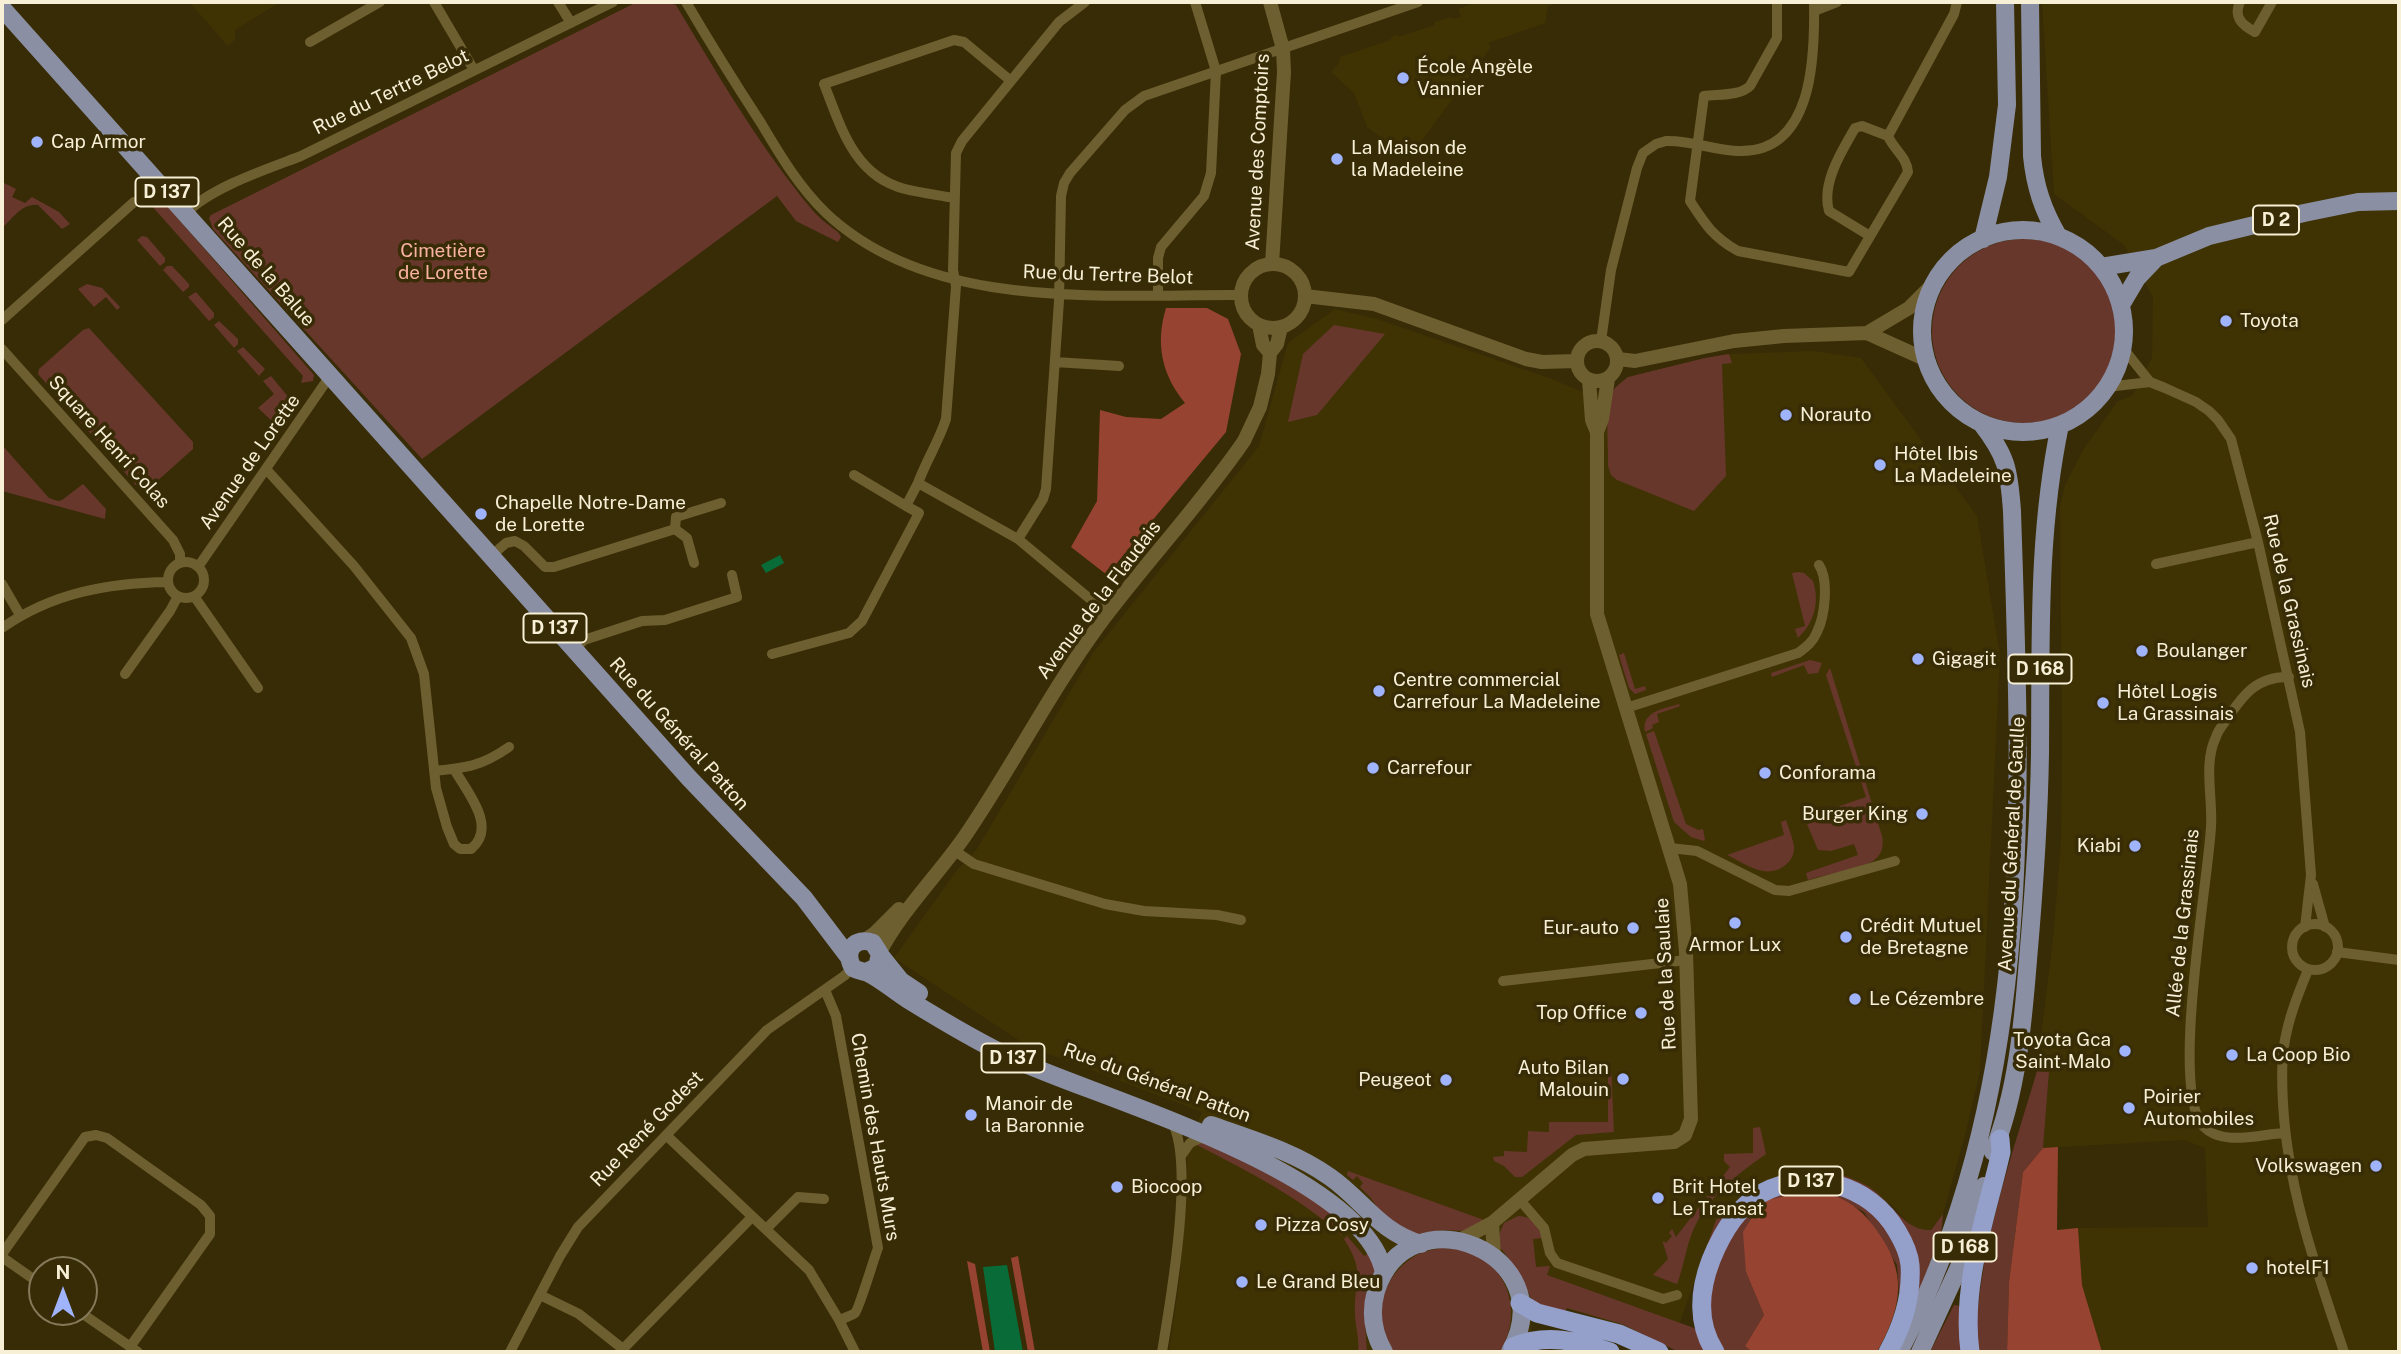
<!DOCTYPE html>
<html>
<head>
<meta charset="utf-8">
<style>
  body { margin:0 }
  #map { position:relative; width:2401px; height:1354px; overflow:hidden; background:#372c06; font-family:"Public Sans",sans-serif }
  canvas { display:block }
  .frame { position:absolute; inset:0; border:4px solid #f7efd6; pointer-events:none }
  .north { position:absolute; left:28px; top:1256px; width:70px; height:70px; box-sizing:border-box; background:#372c06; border:2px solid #847a59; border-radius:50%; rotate:0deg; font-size:19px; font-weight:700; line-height:28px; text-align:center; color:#f7efd6 }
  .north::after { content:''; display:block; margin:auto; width:24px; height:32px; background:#a0b3fd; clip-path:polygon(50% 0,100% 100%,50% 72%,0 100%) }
</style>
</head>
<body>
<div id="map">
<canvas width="2401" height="1354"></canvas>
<div class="frame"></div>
<div class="north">N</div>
</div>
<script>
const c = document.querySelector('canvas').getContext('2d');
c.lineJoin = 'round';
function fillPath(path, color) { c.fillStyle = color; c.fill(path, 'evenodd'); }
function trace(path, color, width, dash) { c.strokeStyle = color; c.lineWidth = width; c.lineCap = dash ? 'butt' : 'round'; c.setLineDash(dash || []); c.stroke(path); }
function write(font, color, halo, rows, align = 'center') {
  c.font = font + ' "Public Sans",sans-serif'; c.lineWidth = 7; c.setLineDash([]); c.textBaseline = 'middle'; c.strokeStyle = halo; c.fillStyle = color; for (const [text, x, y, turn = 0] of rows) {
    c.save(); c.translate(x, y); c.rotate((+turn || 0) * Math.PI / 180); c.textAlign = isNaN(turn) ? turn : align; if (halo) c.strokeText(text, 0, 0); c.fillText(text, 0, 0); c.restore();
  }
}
const built = new Path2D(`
  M 189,2 L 280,2 L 235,30 L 235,39 L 228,46 Z
  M 1477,2 L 1559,2 L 1548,6 L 1545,23 L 1488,43 L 1491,47 L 1408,159 L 1367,127 L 1354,93 L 1331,72 L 1339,63 L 1340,57 L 1390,40 L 1394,35 L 1401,36 L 1435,25 L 1434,22 L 1451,17 L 1453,19 L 1461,17 L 1458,9 Z
  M 2042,2 L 2399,2 L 2399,1352 L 2102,1352 L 2082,1285 L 2078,1228 L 2208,1227 L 2205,1148 L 2184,1140 L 2043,1148 L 2049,1072 L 2037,1071 L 2053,939 L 2061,842 L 2062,743 L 2060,507 L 2065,485 L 2083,450 L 2117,402 L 2133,395 L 2152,358 L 2153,297 L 2124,245 L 2054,194 Z
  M 1335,309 L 1377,319 L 1552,379 L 1583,392 L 1612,391 L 1628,377 L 1705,358 L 1729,354 L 1814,351 L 1861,358 L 1977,516 L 2000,655 L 1980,1071 L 1966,1131 L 1943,1214 L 1930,1230 L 1921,1231 L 1911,1226 L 1893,1206 L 1827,1170 L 1702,1260 L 1671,1347 L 1610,1322 L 1532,1298 L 1531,1331 L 1519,1352 L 1169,1352 L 1180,1275 L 1188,1146 L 1202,1112 L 1026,1045 L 894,958 L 958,869 L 977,849 L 1093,653 L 1259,446 L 1288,343 Z`);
const green = new Path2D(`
  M 637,2 L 667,2 L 676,5 C 715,70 753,136 800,195 C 809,206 818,218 830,226 C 835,231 838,230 841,237 L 838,242 L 796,221 L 777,196 L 422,459 L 213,229 L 209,218 L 211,215 Z
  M 2,182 L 16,189 L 12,197 L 25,203 L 32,197 L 59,212 L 70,224 L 62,229 L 38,205 C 23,202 12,219 2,228 Z
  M 160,198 L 314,375 L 313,381 L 301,383 L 303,376 L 151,205 Z
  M 142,236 L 147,237 L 165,258 L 165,262 L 160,266 L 137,240 Z
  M1932 331a92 92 0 1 1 184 0a92 92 0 1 1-184 0Z
  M 167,266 L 172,266 L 189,284 L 189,287 L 183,292 L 163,270 Z
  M 87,284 L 102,288 L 120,307 L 117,310 L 106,297 L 94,307 L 78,289 Z
  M 196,292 L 214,313 L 214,317 L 209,321 L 188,297 Z
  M 219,321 L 238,339 L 238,344 L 234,348 L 214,325 Z
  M 1334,325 L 1385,334 L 1317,415 L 1288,422 L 1303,354 Z
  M 89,328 L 193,442 L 193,449 L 146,491 L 141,491 L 38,374 L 39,369 L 83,330 Z
  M 243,347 L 265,369 L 259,376 L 237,351 Z
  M 1729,354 L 1732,363 L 1722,364 L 1726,476 L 1694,511 L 1617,480 L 1611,475 L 1608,466 C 1609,447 1604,410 1612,393 C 1615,386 1622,382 1628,377 L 1705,358 Z
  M 271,376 L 290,399 C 290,409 283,420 273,422 L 258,408 L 274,394 L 263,381 Z
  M 2,445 L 49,498 L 58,501 L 62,500 L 83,484 L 106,509 L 105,519 L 2,491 Z
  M 1799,572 L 1804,573 L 1813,581 C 1820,602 1814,623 1798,638 L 1795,629 L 1805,626 L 1792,573 Z
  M 1624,653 L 1635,689 L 1645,686 L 1646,690 L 1635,694 L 1629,688 L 1619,655 Z
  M 1810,660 L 1822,663 L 1818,673 L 1808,674 L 1804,665 L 1772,677 L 1771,673 Z
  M 1830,668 L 1882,836 C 1884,846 1882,855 1873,861 C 1860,869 1824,875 1808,880 L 1806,873 L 1858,855 L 1854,844 L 1831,851 L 1818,850 L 1807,824 L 1813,822 L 1811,816 L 1866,797 L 1826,675 Z
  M 1679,704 L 1680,706 L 1657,714 L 1659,722 L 1652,725 L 1653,728 L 1645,732 C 1641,711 1664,709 1679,704 Z
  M 1654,731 L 1686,824 L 1698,830 L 1703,829 L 1705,840 L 1704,841 L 1691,837 L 1674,822 L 1646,734 Z
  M 1786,820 C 1789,829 1793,839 1794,847 C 1795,863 1777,874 1763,871 C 1751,869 1738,860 1727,855 L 1784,835 L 1781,822 Z
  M 1608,1064 L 1611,1066 L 1614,1132 L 1576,1135 L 1522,1177 L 1515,1177 L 1504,1166 L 1494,1161 L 1493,1157 L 1504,1156 L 1504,1151 L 1527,1152 L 1528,1131 L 1549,1132 L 1549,1122 L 1608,1122 Z
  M 2037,1071 L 2049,1072 L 2043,1148 L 2023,1172 L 2009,1282 L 2007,1352 L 1930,1352 L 1954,1305 L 1978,1309 C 1986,1228 2014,1149 2037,1071 Z
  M 1760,1127 L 1766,1154 C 1736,1175 1706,1198 1692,1233 C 1685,1251 1684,1266 1677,1284 L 1653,1275 L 1668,1259 L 1663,1243 L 1663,1241 L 1666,1243 L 1672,1236 L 1669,1233 L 1672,1229 L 1676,1237 L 1730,1167 L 1724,1161 L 1724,1154 L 1753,1153 L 1753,1128 Z
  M 1204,1142 L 1211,1142 L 1310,1196 L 1348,1229 L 1341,1235 C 1298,1196 1249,1172 1197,1145 Z
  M 1827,1170 C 1842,1175 1856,1179 1869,1187 C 1890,1200 1905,1232 1931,1230 L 1943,1214 L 1941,1234 L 1917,1297 L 1899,1292 L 1897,1265 L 1864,1212 L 1834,1196 L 1801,1193 L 1746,1272 L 1764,1315 L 1745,1346 L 1752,1352 L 1726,1352 L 1714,1337 L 1702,1260 L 1716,1220 L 1749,1190 L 1790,1171 Z
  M 1348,1171 L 1484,1220 L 1467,1231 L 1441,1230 L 1413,1235 L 1381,1213 L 1371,1198 L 1360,1187 L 1363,1183 L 1357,1176 L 1353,1180 L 1347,1175 Z
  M 1518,1216 C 1532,1216 1539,1225 1542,1238 L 1533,1239 L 1536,1267 L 1550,1266 L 1547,1275 L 1694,1328 L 1701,1334 L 1709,1352 L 1679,1352 L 1622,1324 L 1567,1308 L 1565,1312 L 1533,1302 L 1516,1268 L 1499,1246 L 1499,1235 L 1504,1223 Z
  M 1347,1236 L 1364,1256 L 1371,1252 L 1375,1270 L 1367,1288 L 1364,1310 L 1367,1352 L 1358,1352 C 1360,1340 1355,1326 1355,1313 C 1354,1278 1366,1274 1344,1239 Z
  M 1441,1248 C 1450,1249 1461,1249 1469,1252 C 1511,1268 1522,1316 1500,1352 L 1393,1352 C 1371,1319 1381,1276 1415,1256 C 1423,1251 1432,1250 1441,1248 Z`);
const forest = new Path2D(`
  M 1166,308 L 1207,308 L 1228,319 L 1241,354 L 1226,432 L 1107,575 L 1071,547 L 1097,501 L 1100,410 L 1126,417 L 1161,419 L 1185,403 C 1162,375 1155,344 1166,308 Z
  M 2058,1147 L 2057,1230 L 2078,1228 L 2082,1285 L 2102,1352 L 2007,1352 L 2009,1282 L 2023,1172 L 2043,1148 Z
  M 1801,1193 C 1812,1194 1824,1193 1834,1196 C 1851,1201 1865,1214 1875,1228 C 1908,1272 1903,1305 1877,1352 L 1752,1352 L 1745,1346 L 1764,1315 L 1746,1272 L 1743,1232 L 1762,1201 Z
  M 1018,1256 L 1035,1352 L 1028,1352 L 1011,1258 Z
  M 967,1261 L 975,1264 L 990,1352 L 983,1352 Z`);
const water = new Path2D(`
  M 780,555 L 784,563 L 766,573 L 761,565 Z
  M 1007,1265 L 1023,1352 L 995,1352 L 983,1267 Z`);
const minor = new Path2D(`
  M 434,2 L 474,70
  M 558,2 L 571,23
  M 686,2 C 710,43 735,83 761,123 C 780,155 799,187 826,213 C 932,313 1107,294 1241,295
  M 1777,2 L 1777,38 L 1750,86 C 1740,96 1719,94 1704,96 L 1690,201 C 1705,224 1713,237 1738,251 L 1849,272 L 1908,172 C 1907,157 1894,150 1888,136 L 1954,14 L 1957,2
  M 2240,2 C 2233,17 2242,25 2255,32 L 2272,2
  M 1814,11 L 1837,2
  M 310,42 L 380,2
  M 954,198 C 938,195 921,193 905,189 C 854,176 841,127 824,84 L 954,40 L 964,42 L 1011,81
  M 186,213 C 212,187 267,169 301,156 L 613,2
  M 1870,236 L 1829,211 C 1821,183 1842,151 1855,128 L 1862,126 L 1888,136
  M 1158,295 L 1158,258 L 1161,247 L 1204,196 L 1211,173 L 1216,71 L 1195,2
  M 2,320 L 134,202
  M 1601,341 L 1611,270 L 1637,168 L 1643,153 L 1656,144 L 1666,141 C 1690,140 1713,150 1737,151 C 1814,155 1815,55 1814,2
  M 2123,348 L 2150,382
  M 2,349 L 173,540 L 180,554 L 180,563
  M 1055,362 L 1119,366
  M 2107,387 L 2150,382 L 2165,388 L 2196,402 L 2209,411 L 2218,420 L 2231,439 L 2258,542 L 2300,732 L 2311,875 L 2305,927
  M 266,469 L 354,566 L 411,638 L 424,674 L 436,788 L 447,827 L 454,844 L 460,849 L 471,849 C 498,827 467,792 454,769
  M 854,475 L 906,506 L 918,483 L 1018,539 L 1108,614
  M 918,483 C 926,461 939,441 946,419 L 956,286 L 953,270 L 956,153 L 962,141 L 1059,22 L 1085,2
  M 675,529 L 687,538 L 694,563
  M 1018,539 L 1043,499 L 1046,489 L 1059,301 L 1061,196 L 1064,183 L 1070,173 L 1125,110 L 1144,96 L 1418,2
  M 491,556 L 506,543 L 515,541 L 524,546 L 545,567 L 554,567 L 675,529 L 676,517 L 721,503
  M168 580a18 18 0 1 1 36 0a18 18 0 1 1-36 0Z
  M 2156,564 L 2258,542
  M 198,567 L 330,376
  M 2,584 L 20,615
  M 194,596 L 258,688
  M 2,628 C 52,593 107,583 168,582
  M 574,649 L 584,640 L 642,621 L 665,620 L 737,597 L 732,575
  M 772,654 L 849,633 L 862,621 L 919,513 L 906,506
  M 125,674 L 170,611 L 178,596
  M 1626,708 L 1798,653 C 1806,647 1813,642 1817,632 C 1825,616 1829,580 1819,565
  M 434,771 C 466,768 482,766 509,747
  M 1670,848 L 1697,851 L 1775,890 L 1789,891 L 1895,861
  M 955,851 L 974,864 L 1105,904 L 1144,911 L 1217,915 L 1241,920
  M 2313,884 L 2325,927
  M2292 947a23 23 0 1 1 46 0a23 23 0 1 1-46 0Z
  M 2337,952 L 2399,960
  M 2308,970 C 2298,994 2288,1019 2284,1046 C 2281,1065 2282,1085 2283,1104 C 2288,1191 2317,1271 2344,1352
  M 1503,981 L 1687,960
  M 825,990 L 836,1016 L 878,1248 C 874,1258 859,1309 855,1313 C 851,1316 844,1318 839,1320
  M 2285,1133 C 2260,1134 2222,1147 2203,1126 C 2170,1089 2208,883 2211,827 C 2213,798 2203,763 2216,737 C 2218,730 2223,725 2227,719 C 2243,695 2257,676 2289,677
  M 666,1135 L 809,1270 L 839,1320 L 855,1352
  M 1181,1156 L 1190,1143 L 1205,1136
  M 1519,1199 L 1544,1228 L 1550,1253 L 1557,1263 L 1663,1299 L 1677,1295
  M 766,1229 L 798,1197 L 824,1199
  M 2,1254 L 85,1137 L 96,1135 L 107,1138 L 201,1205 L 210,1216 L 210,1234 L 130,1347
  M 2,1257 L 42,1285
  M 540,1295 L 579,1314 L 623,1349 L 752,1217
  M 80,1312 L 138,1352
  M 510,1352 L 560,1256 L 578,1227 L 767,1030 L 844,976 L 853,968
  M 1162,1352 C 1170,1303 1196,1160 1171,1120`);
const tertiary = new Path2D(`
  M 1270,2 L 1283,49 L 1284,72 L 1272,264
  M1241 296a32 32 0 1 1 64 0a32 32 0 1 1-64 0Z
  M 1305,296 L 1374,304 L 1526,359 L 1542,362 L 1577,361
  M 1259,325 L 1263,345 L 1270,353
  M 1867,333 L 1909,308 L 1934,283
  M1577 361a20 20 0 1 1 40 0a20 20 0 1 1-40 0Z
  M 1618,359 L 1635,361 L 1734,341 L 1784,336 L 1867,333 L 1927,360
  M 1589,380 L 1592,420 L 1597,432
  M 865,940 L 875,933 L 899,909
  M 880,952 C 902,910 938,875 965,836 C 1012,767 1050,692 1099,625 C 1146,562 1200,505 1244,441 L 1260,407 L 1268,374 L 1270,353 L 1277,344 L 1281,327
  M 1492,1223 L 1494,1256
  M 1460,1240 L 1492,1223 L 1572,1155 L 1584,1149 L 1674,1142 L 1685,1135 L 1691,1119 L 1686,952 L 1680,884 L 1597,614 L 1597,432 L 1602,419 L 1608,379`);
const primary = new Path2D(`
  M 2030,2 L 2032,156 C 2035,187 2043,210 2058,236
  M 2,8 L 689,778 L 804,898 L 848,956
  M1922 331a101 101 0 1 1 202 0a101 101 0 1 1-202 0Z
  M 1983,239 L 1998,177 L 2007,105 L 2005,2
  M 2101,267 L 2156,258 L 2209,236 L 2304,213 L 2358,202 L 2399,201
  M 2121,305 L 2137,278 L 2156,258
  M 881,956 L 901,981 L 919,993
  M 866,972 L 877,967 L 880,954 L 873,943 C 855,936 843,951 853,968 C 858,971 863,971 868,973 C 881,979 894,991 907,999 C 941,1020 977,1042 1014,1059 C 1100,1099 1365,1172 1384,1273
  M 1211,1125 C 1251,1139 1295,1152 1330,1177 C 1363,1200 1379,1232 1421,1244
  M 1993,1152 C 2017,1093 2023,1023 2028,960 C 2034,891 2039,822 2040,753 C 2041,642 2037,535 2060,425
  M 1384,1352 C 1373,1333 1370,1312 1376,1291 C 1408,1189 1565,1254 1510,1352
  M 1899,1352 C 2037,1089 2021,798 2012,511 C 2009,470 2007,456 1981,423
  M 1920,1352 L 1959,1267 L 1984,1186`);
const trunk = new Path2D(`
  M 1520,1303 L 1537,1313 L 1619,1334 L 1659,1352
  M 1513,1347 C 1546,1333 1578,1341 1610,1352
  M 1715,1352 C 1697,1324 1699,1291 1711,1260 C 1721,1235 1737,1207 1762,1193 C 1809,1168 1870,1184 1897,1231 C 1903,1241 1909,1253 1910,1265 C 1912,1296 1903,1325 1888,1352
  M 1970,1352 C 1961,1285 1986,1217 2001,1152 L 2000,1139`);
const markers = [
  [1403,78,7,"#a0b3fd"],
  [37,142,7,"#a0b3fd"],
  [1337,159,7,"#a0b3fd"],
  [2226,321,7,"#a0b3fd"],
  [1786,415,7,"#a0b3fd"],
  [1880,465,7,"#a0b3fd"],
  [481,514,7,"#a0b3fd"],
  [2142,651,7,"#a0b3fd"],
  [1918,659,7,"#a0b3fd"],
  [1379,691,7,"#a0b3fd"],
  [2103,703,7,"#a0b3fd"],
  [1373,768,7,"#a0b3fd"],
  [1765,773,7,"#a0b3fd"],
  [1922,814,7,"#a0b3fd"],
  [2135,846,7,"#a0b3fd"],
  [1735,923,7,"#a0b3fd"],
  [1633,928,7,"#a0b3fd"],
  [1846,937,7,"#a0b3fd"],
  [1855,999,7,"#a0b3fd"],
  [1641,1013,7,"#a0b3fd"],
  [2125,1051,7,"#a0b3fd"],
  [2232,1055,7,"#a0b3fd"],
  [1623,1079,7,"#a0b3fd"],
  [1446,1080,7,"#a0b3fd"],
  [2129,1108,7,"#a0b3fd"],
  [971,1115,7,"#a0b3fd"],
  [2376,1166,7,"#a0b3fd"],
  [1117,1187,7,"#a0b3fd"],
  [1658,1198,7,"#a0b3fd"],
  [1261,1225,7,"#a0b3fd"],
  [2252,1268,7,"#a0b3fd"],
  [1242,1282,7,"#a0b3fd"]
];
const shields = [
  [167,192,63],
  [2276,220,46],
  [555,628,63],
  [2040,669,63],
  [1013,1058,63],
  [1811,1181,63],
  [1965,1247,63]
];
const shieldNames = [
  ["D 137",167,192],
  ["D 2",2276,220],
  ["D 137",555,628],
  ["D 168",2040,669],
  ["D 137",1013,1058],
  ["D 137",1811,1181],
  ["D 168",1965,1247]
];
const poiNames = [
  ["École Angèle",1417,67],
  ["Vannier",1417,89],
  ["Cap Armor",51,142],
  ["La Maison de",1351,148],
  ["la Madeleine",1351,170],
  ["Toyota",2240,321],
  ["Norauto",1800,415],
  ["Hôtel Ibis",1894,454],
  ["La Madeleine",1894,476],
  ["Chapelle Notre-Dame",495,503],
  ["de Lorette",495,525],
  ["Boulanger",2156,651],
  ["Gigagit",1932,659],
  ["Centre commercial",1393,680],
  ["Carrefour La Madeleine",1393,702],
  ["Hôtel Logis",2117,692],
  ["La Grassinais",2117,714],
  ["Carrefour",1387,768],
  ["Conforama",1779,773],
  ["Burger King",1908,814,"right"],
  ["Kiabi",2121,846,"right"],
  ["Crédit Mutuel",1860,926],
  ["de Bretagne",1860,948],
  ["Eur-auto",1619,928,"right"],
  ["Armor Lux",1735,945,"center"],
  ["Le Cézembre",1869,999],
  ["Top Office",1627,1013,"right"],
  ["Toyota Gca",2111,1040,"right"],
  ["Saint-Malo",2111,1062,"right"],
  ["La Coop Bio",2246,1055],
  ["Auto Bilan",1609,1068,"right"],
  ["Malouin",1609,1090,"right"],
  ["Peugeot",1432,1080,"right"],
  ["Poirier",2143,1097],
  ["Automobiles",2143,1119],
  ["Manoir de",985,1104],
  ["la Baronnie",985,1126],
  ["Volkswagen",2362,1166,"right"],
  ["Biocoop",1131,1187],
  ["Brit Hotel",1672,1187],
  ["Le Transat",1672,1209],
  ["Pizza Cosy",1275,1225],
  ["hotelF1",2266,1268],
  ["Le Grand Bleu",1256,1282]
];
const streetNames = [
  ["Rue du Tertre Belot",391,92,-26],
  ["Avenue des Comptoirs",1258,152,-87],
  ["Rue de la Balue",266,272,49],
  ["Rue du Tertre Belot",1108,275,2],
  ["Square Henri Colas",109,442,48],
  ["Avenue de Lorette",250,462,-55],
  ["Avenue de la Flaudais",1099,600,-53],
  ["Rue de la Grassinais",2289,601,77],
  ["Rue du Général Patton",679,734,48],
  ["Avenue du Général de Gaulle",2012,844,-87],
  ["Allée de la Grassinais",2183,923,-84],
  ["Rue de la Saulaie",1666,974,-93],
  ["Rue du Général Patton",1157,1083,20],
  ["Rue René Godest",647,1129,-46],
  ["Chemin des Hauts Murs",875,1137,80]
];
const parkNames = [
  ["Cimetière",443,251],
  ["de Lorette",443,273]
];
fillPath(built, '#3f3304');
fillPath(green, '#68372c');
fillPath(forest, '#974332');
fillPath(water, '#096c38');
trace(minor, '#6e5f30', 10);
trace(tertiary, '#6e5f30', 14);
trace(primary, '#8b8fa3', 18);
trace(trunk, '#949fca', 19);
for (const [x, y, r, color] of markers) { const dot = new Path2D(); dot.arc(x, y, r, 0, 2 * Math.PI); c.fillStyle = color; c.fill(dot); trace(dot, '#372c06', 2.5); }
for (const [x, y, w] of shields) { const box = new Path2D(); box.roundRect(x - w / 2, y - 14.5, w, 29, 5); c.fillStyle = '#372c06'; c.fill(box); trace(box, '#f7efd6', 2); }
write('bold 18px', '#f7efd6', null, shieldNames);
write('19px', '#f7efd6', '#372c06', poiNames, 'left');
write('19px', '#f7efd6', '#372c06', streetNames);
write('19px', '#f9b1a1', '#372c06', parkNames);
</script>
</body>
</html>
